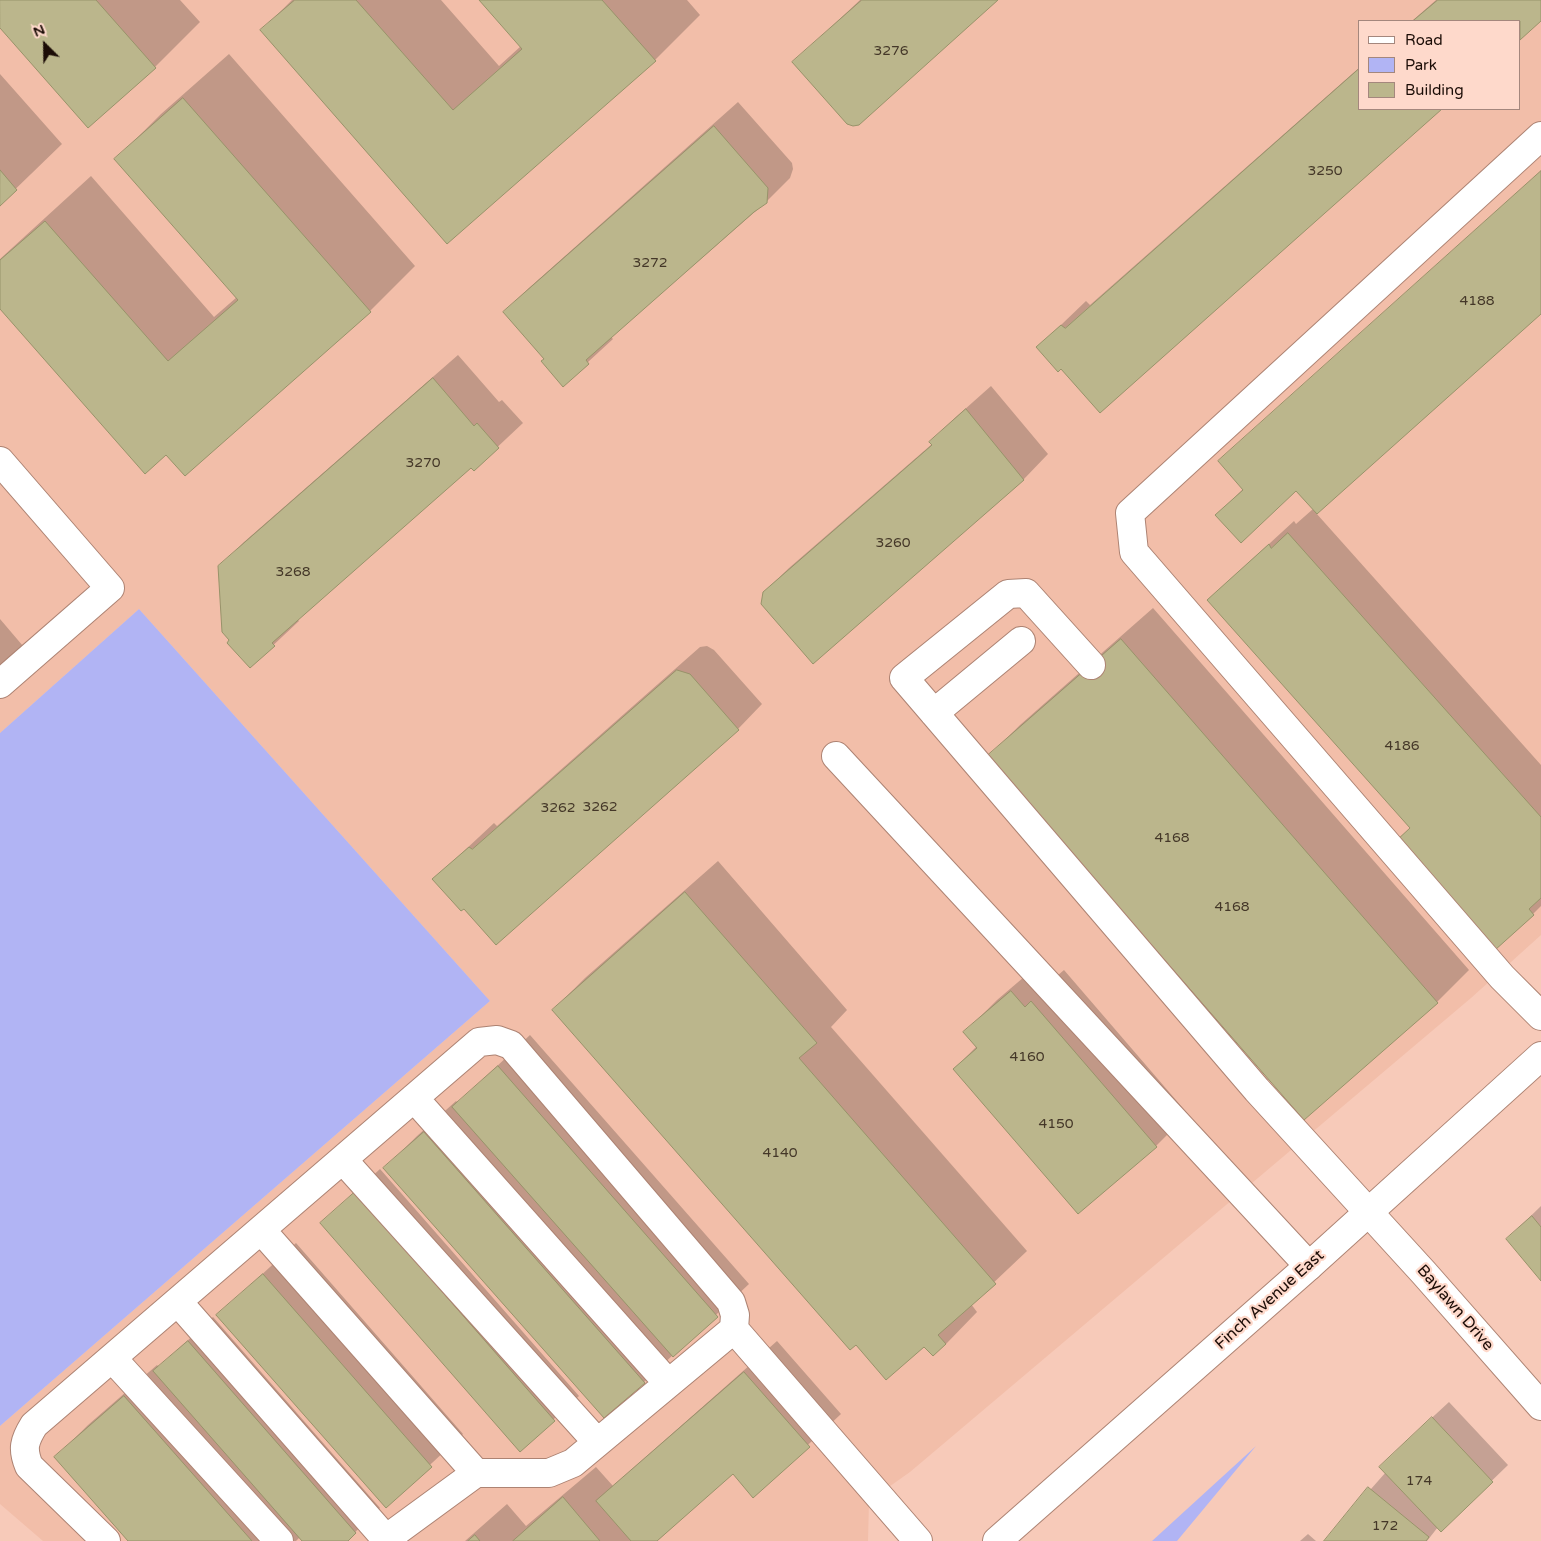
<!DOCTYPE html>
<html>
<head>
<meta charset="utf-8">
<style>
  body { margin:0 }
  #map { position:relative; width:1541px; height:1541px; overflow:hidden; background:#f7cab9; font-family:"Varela Round",sans-serif }
  canvas { display:block }
  .legend { position:absolute; left:1358px; top:20px; width:162px; height:90px; box-sizing:border-box; background:#fed9cb; border:1px solid #a4877d; margin:0; padding:6px 9px; list-style:none; font-size:15px; color:#1c0d07 }
  .legend li { display:flex; align-items:center; gap:10px; height:25px }
  .legend b { width:25px; border:1px solid #a4877d }
  .north { position:absolute; left:20px; top:20px; width:50px; height:50px; -webkit-text-stroke:4px #fed9cb; paint-order:stroke; rotate:337deg; font-size:14px; font-weight:700; line-height:20px; text-align:center; color:#1c0d07 }
  .north::after { content:''; display:block; margin:auto; width:18px; height:22px; background:#1c0d07; clip-path:polygon(50% 0,100% 100%,50% 72%,0 100%) }
</style>
</head>
<body>
<div id="map">
<canvas width="1541" height="1541"></canvas>
<ul class="legend">
<li><b style="height:6px;background:#fff"></b>Road</li>
<li><b style="height:14px;background:#b1b4f4"></b>Park</li>
<li><b style="height:14px;background:#bbb68c"></b>Building</li>
</ul>
<div class="north">N</div>
</div>
<script>
const c = document.querySelector('canvas').getContext('2d');
c.lineJoin = 'round';
function fillPath(path, color) { c.fillStyle = color; c.fill(path, 'evenodd'); }
function trace(path, color, width, dash) { c.strokeStyle = color; c.lineWidth = width; c.lineCap = dash ? 'butt' : 'round'; c.setLineDash(dash || []); c.stroke(path); }
function write(font, color, halo, rows, align = 'center') {
  c.font = font + ' "Varela Round",sans-serif'; c.lineWidth = 4.5; c.setLineDash([]); c.textBaseline = 'middle'; c.strokeStyle = halo; c.fillStyle = color; for (const [text, x, y, turn = 0] of rows) {
    c.save(); c.translate(x, y); c.rotate((+turn || 0) * Math.PI / 180); c.textAlign = isNaN(turn) ? turn : align; if (halo) c.strokeText(text, 0, 0); c.fillText(text, 0, 0); c.restore();
  }
}
const built = new Path2D(`
  M 0,0 L 1541,0 L 1541,935 L 1471,998 L 910,1472 L 869,1501 L 868,1541 L 43,1541 L 0,1504 L 0,1426 L 490,1001 L 139,609 L 0,733 ZM 1360,21 L 1520,21 L 1520,109 L 1360,109 Z`);
const green = new Path2D(`
  M 139,609 L 490,1001 L 0,1426 L 0,733 Z
  M 1256,1446 L 1177,1541 L 1152,1541 Z`);
const shadow = new Path2D(`
  M 0,0 L 180,0 L 200,22 L 155,67 L 0,26 Z
  M 292,0 L 441,0 L 499,66 L 521,46 L 481,0 L 687,0 L 700,15 L 655,60 L 448,242 L 262,30 Z
  M 860,0 L 998,0 L 794,62 Z
  M 1436,0 L 1541,0 L 1541,19 L 1520,38 L 1520,21 L 1412,21 Z
  M 229,54 L 415,266 L 370,311 L 185,474 L 166,453 L 0,308 L 0,259 L 91,176 L 214,317 L 237,297 L 116,159 L 161,114 Z
  M 1360,67 L 1360,109 L 1440,109 L 1100,411 L 1061,367 L 1038,347 L 1086,301 L 1090,305 Z
  M 0,74 L 62,144 L 0,204 Z
  M 738,102 L 792,163 L 793,169 L 790,178 L 765,203 L 611,337 L 613,339 L 563,385 L 546,358 L 504,312 L 529,288 Z
  M 1541,171 L 1541,312 L 1316,513 L 1541,765 L 1541,906 L 1533,914 L 1398,840 L 1411,827 L 1208,600 L 1294,521 L 1296,524 L 1313,509 L 1296,490 L 1217,515 L 1244,488 L 1219,461 Z
  M 458,355 L 499,402 L 502,400 L 523,423 L 474,469 L 471,466 L 297,619 L 299,621 L 250,667 L 231,640 L 220,567 L 244,542 Z
  M 991,386 L 1048,454 L 1024,479 L 814,662 L 764,592 L 789,568 L 932,444 L 930,442 L 955,418 Z
  M 1153,608 L 1469,970 L 1437,1002 L 1304,1118 L 989,756 L 1020,725 Z
  M 0,619 L 23,646 L 0,669 Z
  M 707,646 L 714,650 L 762,704 L 738,729 L 496,943 L 464,907 L 434,879 L 494,823 L 497,826 L 700,647 Z
  M 718,861 L 847,1010 L 831,1027 L 1027,1251 L 971,1304 L 977,1312 L 946,1344 L 856,1344 L 553,1010 L 585,978 Z
  M 1044,960 L 1057,976 L 1064,970 L 1188,1114 L 1156,1146 L 1079,1212 L 954,1069 L 977,1046 L 965,1032 L 997,1000 Z
  M 530,1035 L 749,1284 L 644,1382 L 385,1168 L 417,1136 L 456,1101 L 458,1103 Z
  M 380,1169 L 579,1396 L 520,1450 L 322,1223 Z
  M 1541,1206 L 1541,1278 L 1507,1239 Z
  M 296,1243 L 463,1434 L 386,1506 L 218,1315 Z
  M 213,1317 L 380,1508 L 346,1541 L 303,1541 L 300,1537 L 296,1541 L 130,1541 L 56,1457 L 88,1425 L 157,1365 L 159,1367 Z
  M 777,1341 L 841,1414 L 753,1496 L 733,1472 L 657,1541 L 465,1541 L 507,1504 L 526,1526 L 596,1467 L 613,1486 Z
  M 1449,1402 L 1508,1465 L 1441,1530 L 1438,1527 L 1427,1541 L 1325,1541 L 1386,1472 L 1397,1450 Z
  M 1308,1534 L 1316,1541 L 1300,1541 Z`);
const building = new Path2D(`
  M 0,0 L 96,0 L 156,68 L 88,128 L 0,28 Z
  M 295,0 L 356,0 L 453,110 L 522,49 L 479,0 L 602,0 L 656,61 L 447,244 L 260,30 Z
  M 862,0 L 998,0 L 859,125 L 853,126 L 847,124 L 792,62 Z
  M 1438,0 L 1541,0 L 1541,21 L 1520,40 L 1520,21 L 1413,21 Z
  M 1360,68 L 1360,109 L 1442,109 L 1100,413 L 1061,369 L 1058,372 L 1036,347 L 1061,325 L 1065,328 Z
  M 183,98 L 371,312 L 185,476 L 166,455 L 145,474 L 0,309 L 0,260 L 45,221 L 168,361 L 238,300 L 114,159 Z
  M 714,126 L 768,188 L 767,203 L 754,212 L 586,360 L 589,364 L 563,387 L 541,361 L 544,359 L 503,312 Z
  M 0,170 L 17,190 L 0,206 Z
  M 1541,171 L 1541,314 L 1317,514 L 1296,491 L 1241,543 L 1215,515 L 1243,490 L 1218,461 Z
  M 433,378 L 474,426 L 477,423 L 499,448 L 474,471 L 471,468 L 272,643 L 275,646 L 250,668 L 227,643 L 229,640 L 222,632 L 218,566 Z
  M 966,409 L 1024,480 L 813,664 L 761,604 L 763,592 L 932,445 L 929,442 Z
  M 1288,533 L 1541,817 L 1541,898 L 1529,909 L 1534,915 L 1495,950 L 1397,840 L 1410,828 L 1207,600 L 1269,544 L 1271,548 Z
  M 1121,639 L 1438,1003 L 1304,1120 L 987,756 Z
  M 677,670 L 690,674 L 739,730 L 496,945 L 464,909 L 461,911 L 432,879 L 469,847 L 472,849 Z
  M 685,892 L 817,1043 L 799,1058 L 996,1284 L 938,1335 L 946,1344 L 933,1356 L 924,1347 L 886,1380 L 856,1345 L 850,1350 L 552,1010 Z
  M 1011,991 L 1025,1007 L 1031,1001 L 1157,1147 L 1078,1214 L 953,1069 L 977,1048 L 963,1032 Z
  M 498,1066 L 718,1317 L 673,1357 L 452,1107 Z
  M 424,1132 L 645,1383 L 604,1418 L 383,1168 Z
  M 355,1192 L 555,1421 L 520,1452 L 320,1223 Z
  M 1532,1216 L 1541,1227 L 1541,1281 L 1506,1239 Z
  M 263,1274 L 432,1467 L 386,1508 L 216,1315 Z
  M 188,1341 L 356,1533 L 348,1541 L 302,1541 L 153,1371 Z
  M 744,1372 L 810,1447 L 753,1498 L 733,1474 L 657,1541 L 631,1541 L 596,1501 Z
  M 124,1396 L 252,1541 L 128,1541 L 54,1457 Z
  M 1432,1417 L 1493,1482 L 1441,1532 L 1379,1467 Z
  M 1368,1487 L 1429,1537 L 1426,1541 L 1324,1541 Z
  M 563,1497 L 600,1541 L 513,1541 Z
  M 475,1535 L 480,1541 L 468,1541 Z`);
const minor = new Path2D(`
  M 1541,136 L 1130,513 L 1134,552 L 1502,977 L 1541,1016
  M 0,461 L 110,588 L 0,684
  M 1091,665 L 1026,593 L 1008,594 L 904,678 L 1257,1090 L 1424,1273 L 1541,1406
  M 934,713 L 1021,641
  M 836,756 L 1309,1266
  M 414,1098 L 668,1383
  M 343,1160 L 597,1442
  M 262,1231 L 476,1473
  M 178,1302 L 386,1539
  M 734,1329 L 918,1541
  M 112,1358 L 279,1541
  M 106,1541 L 29,1466 C 22,1449 24,1441 34,1425 L 479,1042 L 497,1040 L 511,1045 L 731,1302 L 735,1315 L 734,1329 L 573,1463 L 549,1473 L 476,1473 L 383,1541`);
const major = new Path2D(`
  M 997,1541 L 1309,1266 L 1541,1056`);
const numberNames = [
  ["3276",891,51],
  ["3250",1325,171],
  ["3272",650,263],
  ["4188",1477,301],
  ["3270",423,463],
  ["3260",893,543],
  ["3268",293,572],
  ["4186",1402,746],
  ["3262",600,807],
  ["3262",558,808],
  ["4168",1172,838],
  ["4168",1232,907],
  ["4160",1027,1057],
  ["4150",1056,1124],
  ["4140",780,1153],
  ["174",1419,1481],
  ["172",1385,1526]
];
const streetNames = [
  ["Finch Avenue East",1270,1300,-42],
  ["Baylawn Drive",1455,1308,49]
];
fillPath(built, '#f2bea9');
fillPath(green, '#b1b4f4');
fillPath(shadow, '#0003');
fillPath(building, '#bbb68c');
trace(building, '#98936a', 1);
trace(minor, '#ad8373', 30);
trace(major, '#ad8373', 30);
trace(minor, '#fff', 28);
trace(major, '#fff', 28);
write('14px', '#443728', null, numberNames);
write('16px', '#1c0d07', '#fed9cb', streetNames);
</script>
</body>
</html>
